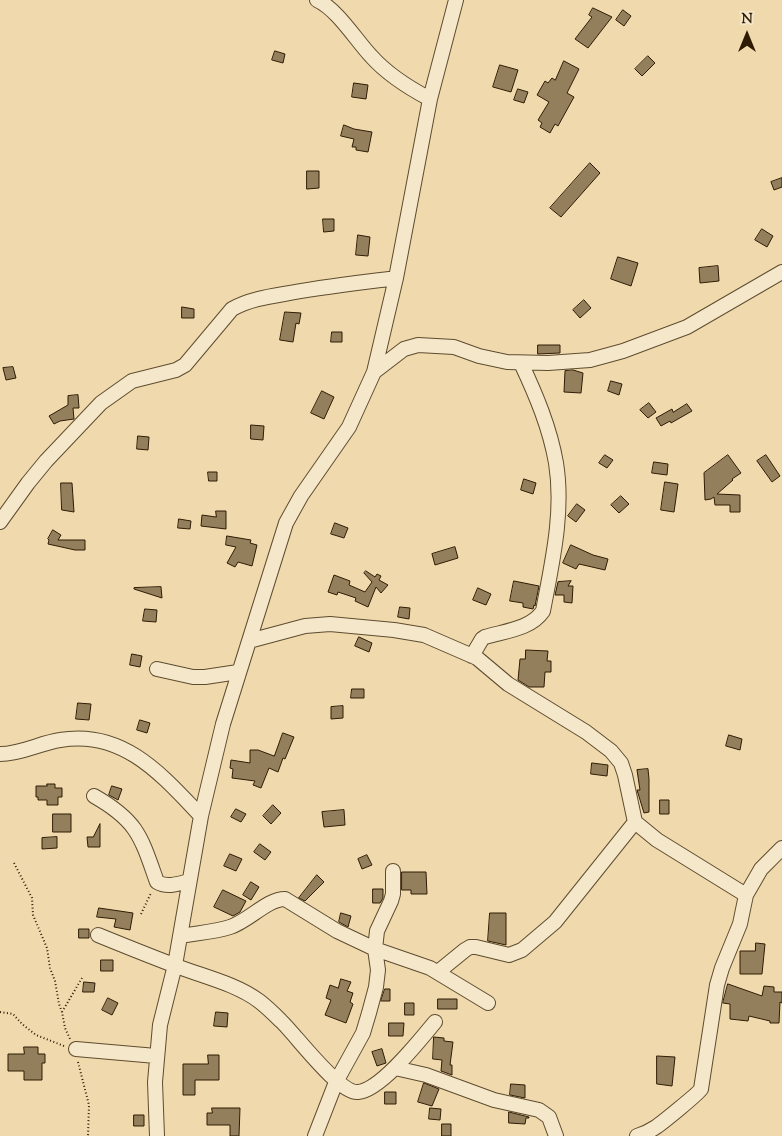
<!DOCTYPE html>
<html>
<head>
<meta charset="utf-8">
<style>
  body { margin:0 }
  #map { position:relative; width:782px; height:1136px; overflow:hidden; background:#f0daad; font-family:"Sorts Mill Goudy",serif }
  canvas { display:block }
  .north { position:absolute; left:722px; top:10px; width:50px; height:50px; -webkit-text-stroke:4px #f5e7ca; paint-order:stroke; rotate:0deg; font-size:14px; font-weight:700; line-height:20px; text-align:center; color:#2e1c05 }
  .north::after { content:''; display:block; margin:auto; width:18px; height:22px; background:#2e1c05; clip-path:polygon(50% 0,100% 100%,50% 72%,0 100%) }
</style>
</head>
<body>
<div id="map">
<canvas width="782" height="1136"></canvas>
<div class="north">N</div>
</div>
<script>
const c = document.querySelector('canvas').getContext('2d');
c.lineJoin = 'round';
function fillPath(path, color) { c.fillStyle = color; c.fill(path, 'evenodd'); }
function trace(path, color, width, dash) { c.strokeStyle = color; c.lineWidth = width; c.lineCap = dash ? 'butt' : 'round'; c.setLineDash(dash || []); c.stroke(path); }
const building = new Path2D(`
  M 593,8 L 612,17 L 588,48 L 575,39 L 592,17 L 589,15 Z
  M 623,10 L 631,16 L 624,26 L 616,20 Z
  M 275,51 L 285,54 L 283,63 L 272,60 Z
  M 648,56 L 655,63 L 642,76 L 635,69 Z
  M 564,61 L 579,69 L 567,93 L 574,97 L 558,126 L 555,124 L 550,133 L 540,127 L 542,123 L 538,120 L 549,102 L 537,95 L 545,81 L 548,83 L 552,78 L 555,80 Z
  M 500,65 L 518,70 L 511,92 L 493,87 Z
  M 354,83 L 368,85 L 366,99 L 352,97 Z
  M 518,89 L 528,92 L 524,103 L 514,100 Z
  M 344,125 L 354,129 L 372,132 L 368,152 L 356,150 L 356,147 L 352,147 L 354,139 L 341,136 Z
  M 590,163 L 600,173 L 561,217 L 550,208 Z
  M 307,171 L 319,171 L 319,188 L 307,189 Z
  M 782,178 L 782,187 L 774,190 L 771,182 Z
  M 323,219 L 334,219 L 334,231 L 324,232 Z
  M 762,229 L 773,236 L 767,247 L 755,240 Z
  M 358,235 L 370,237 L 368,256 L 356,255 Z
  M 618,257 L 638,263 L 631,286 L 611,279 Z
  M 718,266 L 719,281 L 700,283 L 699,268 Z
  M 584,300 L 591,308 L 580,318 L 573,310 Z
  M 182,307 L 194,309 L 194,318 L 182,318 Z
  M 285,312 L 301,313 L 299,324 L 296,323 L 293,342 L 280,340 Z
  M 332,332 L 342,332 L 342,342 L 331,342 Z
  M 538,345 L 560,345 L 560,353 L 538,354 Z
  M 13,367 L 16,378 L 6,380 L 3,368 Z
  M 573,370 L 583,373 L 581,393 L 564,392 L 565,371 Z
  M 611,381 L 622,384 L 619,395 L 608,391 Z
  M 322,391 L 334,397 L 324,419 L 311,413 Z
  M 78,395 L 79,408 L 73,408 L 74,419 L 60,421 L 54,424 L 49,416 L 68,405 L 68,396 Z
  M 649,403 L 656,412 L 648,418 L 640,410 Z
  M 687,404 L 692,411 L 671,423 L 670,421 L 661,426 L 656,418 L 672,409 L 673,412 Z
  M 251,425 L 264,426 L 263,440 L 251,439 Z
  M 138,436 L 149,437 L 148,450 L 137,449 Z
  M 605,455 L 613,460 L 607,468 L 599,463 Z
  M 728,455 L 741,473 L 732,479 L 733,480 L 717,494 L 740,495 L 740,512 L 730,512 L 730,505 L 715,505 L 714,497 L 711,499 L 705,500 L 704,473 Z
  M 766,455 L 780,476 L 772,482 L 757,461 Z
  M 654,462 L 668,464 L 667,475 L 652,473 Z
  M 208,472 L 217,472 L 217,481 L 209,481 Z
  M 524,479 L 536,483 L 533,494 L 521,490 Z
  M 665,482 L 678,484 L 674,512 L 661,510 Z
  M 61,483 L 72,483 L 74,512 L 62,510 Z
  M 621,496 L 629,504 L 619,513 L 611,505 Z
  M 577,504 L 585,510 L 576,522 L 568,516 Z
  M 216,511 L 226,511 L 226,529 L 201,526 L 202,515 L 216,517 Z
  M 179,519 L 191,521 L 190,529 L 178,528 Z
  M 335,523 L 348,528 L 344,538 L 331,534 Z
  M 53,530 L 61,535 L 58,540 L 85,540 L 85,550 L 75,550 L 48,544 L 49,540 L 48,539 Z
  M 227,536 L 251,540 L 250,543 L 257,545 L 252,566 L 238,562 L 235,567 L 227,563 L 236,547 L 226,545 Z
  M 571,545 L 593,555 L 608,559 L 605,570 L 579,564 L 576,569 L 563,563 Z
  M 455,547 L 458,558 L 435,565 L 432,554 Z
  M 366,571 L 375,577 L 377,574 L 381,576 L 379,580 L 388,585 L 381,593 L 376,587 L 368,607 L 355,601 L 356,598 L 338,592 L 337,595 L 328,592 L 334,575 L 350,581 L 349,585 L 365,592 L 372,582 L 364,573 Z
  M 514,581 L 539,586 L 535,606 L 534,605 L 533,609 L 523,607 L 523,603 L 510,601 Z
  M 571,581 L 568,586 L 573,586 L 572,603 L 564,602 L 564,595 L 555,595 L 558,582 Z
  M 161,587 L 162,598 L 134,589 L 134,588 Z
  M 478,588 L 491,594 L 486,605 L 473,600 Z
  M 400,607 L 410,608 L 409,619 L 398,617 Z
  M 145,609 L 157,610 L 156,622 L 143,621 Z
  M 359,637 L 372,643 L 369,652 L 355,646 Z
  M 526,650 L 548,651 L 547,661 L 551,661 L 551,672 L 545,672 L 544,687 L 529,687 L 518,680 L 520,659 L 525,659 Z
  M 132,654 L 142,656 L 140,667 L 130,665 Z
  M 352,689 L 364,689 L 364,698 L 351,698 Z
  M 78,703 L 91,704 L 89,720 L 76,719 Z
  M 343,706 L 343,718 L 331,719 L 331,707 Z
  M 140,720 L 150,723 L 147,733 L 137,730 Z
  M 283,733 L 294,737 L 285,759 L 283,758 L 278,772 L 269,768 L 261,788 L 253,785 L 255,781 L 232,778 L 233,769 L 230,768 L 231,760 L 250,763 L 250,750 L 258,750 L 274,756 Z
  M 729,735 L 742,739 L 740,750 L 726,746 Z
  M 592,763 L 608,765 L 607,776 L 591,774 Z
  M 648,769 L 649,779 L 649,812 L 644,813 L 637,790 L 640,790 L 637,770 Z
  M 47,784 L 55,784 L 55,788 L 62,788 L 62,797 L 58,797 L 58,805 L 47,805 L 47,800 L 38,800 L 38,797 L 36,797 L 36,786 L 47,786 Z
  M 112,786 L 122,789 L 118,800 L 109,795 Z
  M 660,800 L 669,800 L 669,814 L 660,814 Z
  M 273,805 L 281,813 L 271,824 L 263,816 Z
  M 236,809 L 246,814 L 241,822 L 231,817 Z
  M 344,810 L 345,825 L 324,827 L 322,812 Z
  M 53,814 L 71,814 L 71,832 L 53,832 Z
  M 100,824 L 100,847 L 88,847 L 87,837 L 93,837 Z
  M 57,837 L 57,848 L 42,849 L 42,838 Z
  M 260,844 L 271,852 L 265,860 L 254,852 Z
  M 230,854 L 242,859 L 236,871 L 224,866 Z
  M 367,855 L 372,865 L 362,869 L 358,859 Z
  M 402,872 L 426,872 L 427,894 L 411,894 L 411,890 L 402,890 Z
  M 317,875 L 324,882 L 305,901 L 299,898 Z
  M 251,882 L 259,887 L 251,900 L 243,895 Z
  M 373,889 L 383,889 L 383,898 L 380,903 L 373,903 Z
  M 223,890 L 246,901 L 240,912 L 233,916 L 214,907 Z
  M 99,908 L 133,913 L 130,930 L 114,927 L 116,919 L 97,917 Z
  M 341,913 L 351,916 L 348,927 L 339,922 Z
  M 490,913 L 506,913 L 506,945 L 488,941 Z
  M 79,929 L 89,929 L 89,938 L 79,938 Z
  M 756,943 L 765,944 L 762,974 L 740,974 L 740,951 L 755,951 Z
  M 101,960 L 113,960 L 113,971 L 101,971 Z
  M 341,979 L 351,982 L 347,991 L 353,993 L 350,1002 L 353,1004 L 346,1023 L 325,1015 L 331,1000 L 326,998 L 330,985 L 338,988 Z
  M 84,982 L 95,983 L 94,992 L 83,992 Z
  M 728,984 L 762,996 L 764,986 L 774,987 L 774,992 L 782,992 L 782,1003 L 780,1002 L 779,1023 L 770,1023 L 770,1021 L 749,1016 L 748,1021 L 730,1019 L 730,1004 L 723,1003 Z
  M 385,989 L 390,989 L 390,1001 L 381,1001 Z
  M 108,998 L 118,1003 L 112,1015 L 102,1010 Z
  M 438,999 L 457,999 L 457,1009 L 438,1009 Z
  M 405,1003 L 414,1003 L 414,1015 L 405,1015 Z
  M 216,1012 L 228,1013 L 227,1027 L 214,1026 Z
  M 389,1023 L 404,1023 L 403,1036 L 389,1036 Z
  M 434,1037 L 444,1038 L 444,1041 L 453,1042 L 450,1065 L 452,1065 L 452,1075 L 441,1071 L 442,1060 L 433,1059 Z
  M 24,1047 L 38,1047 L 38,1054 L 45,1054 L 45,1063 L 42,1063 L 42,1080 L 24,1080 L 24,1071 L 8,1071 L 8,1054 L 24,1054 Z
  M 382,1049 L 386,1063 L 377,1066 L 372,1052 Z
  M 208,1055 L 219,1055 L 219,1080 L 195,1080 L 195,1095 L 183,1095 L 183,1064 L 208,1064 Z
  M 657,1056 L 675,1057 L 672,1086 L 657,1084 Z
  M 424,1083 L 439,1089 L 432,1106 L 418,1102 Z
  M 511,1084 L 525,1085 L 525,1098 L 510,1095 Z
  M 385,1092 L 396,1092 L 396,1104 L 385,1104 Z
  M 212,1108 L 240,1108 L 239,1136 L 230,1136 L 230,1125 L 207,1125 L 207,1113 L 212,1113 Z
  M 430,1108 L 441,1109 L 440,1120 L 429,1119 Z
  M 509,1112 L 529,1117 L 529,1118 L 526,1118 L 525,1124 L 509,1123 Z
  M 134,1115 L 144,1115 L 144,1126 L 134,1126 Z
  M 442,1124 L 451,1124 L 451,1136 L 442,1136 Z`);
const path = new Path2D(`
  M 14,863 L 32,898 L 33,915 L 47,948 L 50,968 L 55,981 L 59,1004 L 62,1012 L 65,1028 L 70,1039
  M 141,914 L 151,893
  M 0,1012 L 13,1014 L 22,1024 L 36,1035 L 64,1046
  M 62,1012 L 82,978
  M 78,1062 L 89,1105 L 88,1136`);
const street = new Path2D(`
  M 317,0 C 337,9 356,40 371,56 C 387,74 409,88 430,99
  M 374,372 L 404,349 L 418,345 L 454,347 L 479,356 L 507,362 L 548,363 L 590,360 L 623,351 L 687,327 L 782,272
  M 0,522 L 28,483 L 46,461 L 101,403 L 132,381 L 176,370 L 185,365 L 232,309 C 248,300 266,297 284,294 C 321,287 358,283 396,278
  M 249,641 L 305,626 L 330,624 L 394,630 L 424,635 L 477,658 L 508,684 L 586,732 L 611,751 L 621,763 L 625,775 L 635,822 L 657,840 L 746,895
  M 472,656 L 482,639 L 485,637 C 505,631 531,629 543,611 C 552,563 564,512 556,463 C 550,428 536,395 521,363
  M 157,669 L 193,677 L 205,677 L 238,672
  M 0,754 C 21,754 40,743 60,740 C 123,729 162,775 201,816
  M 94,796 C 138,821 141,837 157,882 C 167,888 178,884 189,881
  M 98,935 C 125,946 152,957 179,967 C 205,977 236,984 259,1001 C 267,1007 274,1014 281,1021 C 296,1035 339,1094 358,1092 C 381,1090 420,1040 435,1022
  M 181,936 C 197,933 215,932 230,927 C 249,921 267,899 285,899 L 337,931 L 375,949 L 430,968 L 488,1003
  M 438,972 L 465,950 L 470,947 L 476,947 L 509,955 L 522,950 L 555,922 L 635,822
  M 76,1049 L 156,1056
  M 395,1068 L 426,1075 L 494,1100 L 539,1110 L 549,1117 L 556,1136
  M 157,1136 L 155,1082 L 160,1025 L 175,965 L 201,816 L 223,724 L 286,523 L 301,496 L 349,427 L 374,372 L 396,278 L 430,99 L 456,0
  M 315,1136 L 336,1082 L 363,1033 L 369,1013 L 376,987 L 378,970 L 375,949 L 377,931 L 391,901 L 393,894 L 393,871
  M 637,1136 C 643,1134 650,1131 656,1127 C 662,1123 699,1093 701,1089 L 717,985 L 722,968 L 740,924 L 746,895 L 761,869 L 782,848`);
fillPath(building, '#937f5c');
trace(building, '#2e1c05', 1);
trace(street, '#5e4c2f', 16);
trace(path, '#2e1c05', 2, [1, 2.5]);
trace(street, '#f5e7ca', 14);
</script>
</body>
</html>
